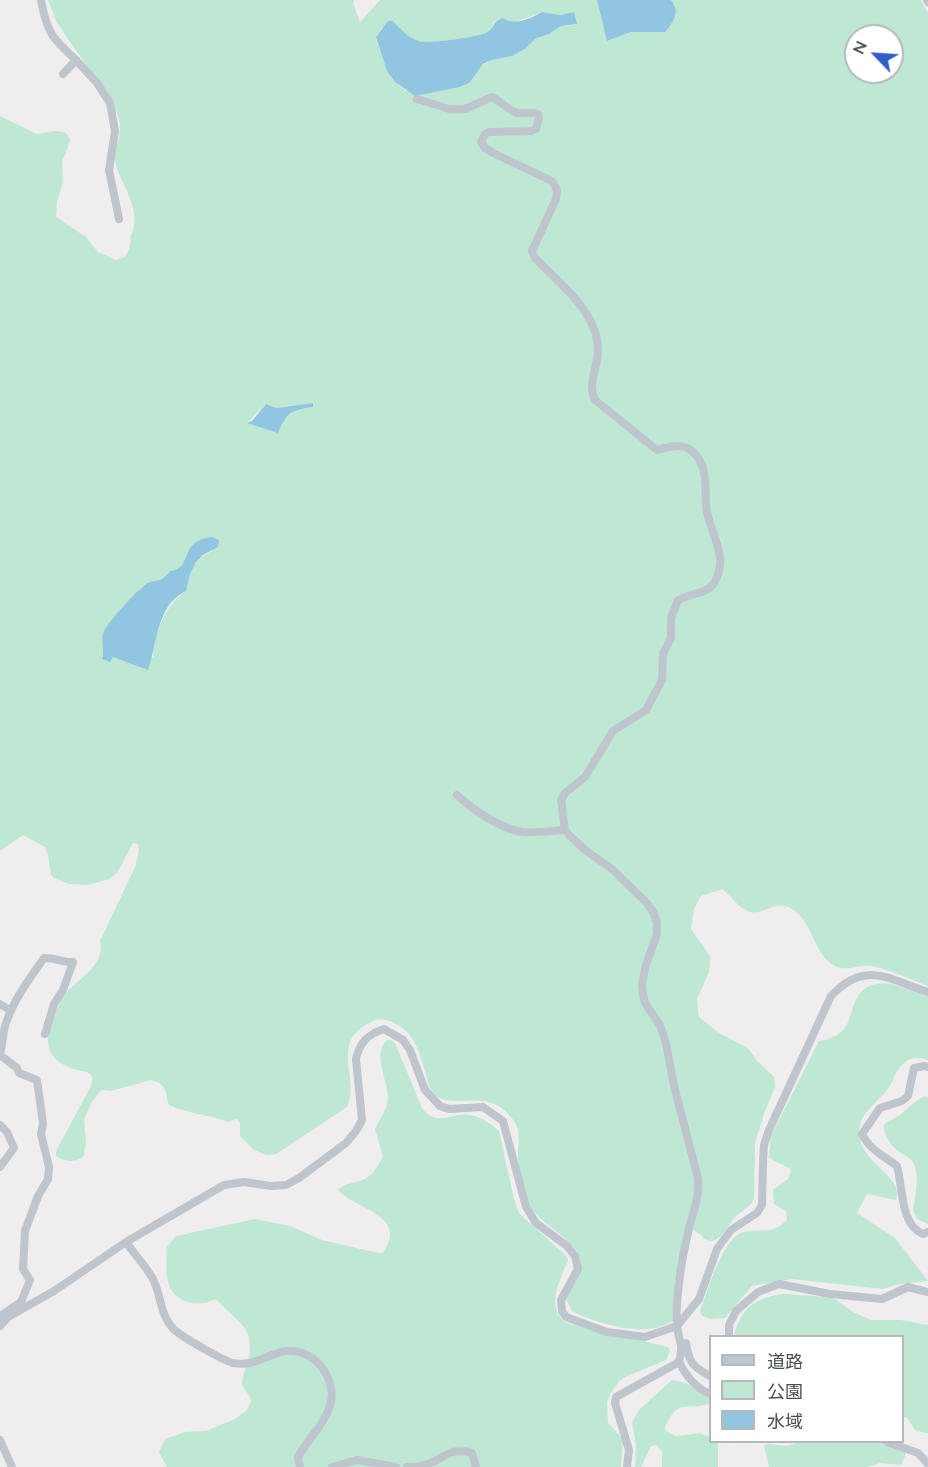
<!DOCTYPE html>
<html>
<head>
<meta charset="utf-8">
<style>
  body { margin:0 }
  #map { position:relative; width:928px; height:1467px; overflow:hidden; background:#efeded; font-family:Lato,"Noto Sans JP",sans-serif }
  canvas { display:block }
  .legend { position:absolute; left:709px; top:1335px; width:195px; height:108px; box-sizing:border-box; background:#fff; border:2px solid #b5b8bc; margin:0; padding:8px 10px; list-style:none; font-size:18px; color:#474e57 }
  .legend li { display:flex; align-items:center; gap:12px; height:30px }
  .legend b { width:30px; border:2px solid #b5b8bc }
  .north { position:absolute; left:844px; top:24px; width:60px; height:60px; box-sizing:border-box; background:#fff; border:2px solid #b5b8bc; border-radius:50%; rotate:295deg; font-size:16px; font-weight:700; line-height:24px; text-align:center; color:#474e57 }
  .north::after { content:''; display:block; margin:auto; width:21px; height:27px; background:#2f5fc7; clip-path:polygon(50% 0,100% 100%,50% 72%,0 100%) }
</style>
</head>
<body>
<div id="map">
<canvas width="928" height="1467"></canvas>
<ul class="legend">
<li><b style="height:8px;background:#bfc5cd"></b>道路</li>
<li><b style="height:16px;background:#bfe8d4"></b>公園</li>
<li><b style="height:16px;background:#92c6e0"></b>水域</li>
</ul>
<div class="north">N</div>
</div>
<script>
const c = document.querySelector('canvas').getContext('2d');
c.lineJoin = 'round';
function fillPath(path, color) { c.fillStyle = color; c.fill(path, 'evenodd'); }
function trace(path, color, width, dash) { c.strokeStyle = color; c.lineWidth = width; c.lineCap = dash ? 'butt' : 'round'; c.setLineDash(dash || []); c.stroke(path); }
const green = new Path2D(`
  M 48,0 L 354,0 L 353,3 L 360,22 L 380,0 L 597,0 L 608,41 L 631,32 L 655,31 L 676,6 L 671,0 L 921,0 L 928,13 L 928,986 C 912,980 887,968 871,966 C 859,964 847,972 835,966 C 812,954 814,920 790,908 C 774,900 765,915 751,912 C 738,909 732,896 722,889 L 701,896 L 694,909 L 691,929 L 710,956 L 709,972 L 697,999 L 699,1017 L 719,1033 L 748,1048 L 757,1061 L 774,1077 L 775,1087 L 765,1111 L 755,1143 L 754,1199 L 751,1204 L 735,1217 L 723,1234 L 716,1240 L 711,1241 L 704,1239 L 701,1235 L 693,1230 L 688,1233 L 677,1319 C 670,1322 663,1327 655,1328 C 631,1333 593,1322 572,1311 L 566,1299 L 581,1264 C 580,1239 539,1226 528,1203 C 522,1190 518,1168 518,1154 C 518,1137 523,1131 510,1116 C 487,1087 451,1111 434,1094 C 430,1090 428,1083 427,1078 C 420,1055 416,1032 392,1022 C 384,1019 379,1018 371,1022 C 328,1042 361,1079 347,1107 L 276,1154 L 266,1155 L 253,1149 L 240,1136 L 240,1123 L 237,1119 L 228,1122 C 208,1114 188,1114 169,1105 C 165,1093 168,1084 151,1080 L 111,1091 L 101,1090 L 92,1102 L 84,1119 L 86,1142 L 84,1156 C 76,1163 64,1162 56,1156 L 56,1151 L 90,1088 C 91,1084 94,1079 91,1075 C 88,1071 82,1071 78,1070 C 62,1066 48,1058 48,1040 C 48,1029 59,1001 66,993 C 80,977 105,966 100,941 L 136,865 L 139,849 L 138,844 L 133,843 L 117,873 L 109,879 L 88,885 L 69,884 L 54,878 L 51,875 L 48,855 L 45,847 L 23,835 L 0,851 L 0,116 L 37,134 L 57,131 L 66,133 L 69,137 L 70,141 L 62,162 L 63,182 L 57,202 L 56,217 L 86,237 L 98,252 L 116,260 L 125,257 C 131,246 130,246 131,235 C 132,232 134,229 134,226 C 138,200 116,179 114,154 C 113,148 118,143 119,137 C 123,124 117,112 111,101 L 57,23 ZM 542,12 L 560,15 L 574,12 L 576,25 L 561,26 L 549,34 L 535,39 L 525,49 L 512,56 L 492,60 L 480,67 L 406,91 C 386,75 390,74 382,51 C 380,47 376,43 376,38 C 378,30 387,25 393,21 C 401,29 408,38 419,41 C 427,44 484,37 490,31 C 492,29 493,25 494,22 L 515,22 ZM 856,36 L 892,36 L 892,72 L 856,72 ZM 313,403 L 313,407 C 297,409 284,412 280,429 L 248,422 L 266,404 L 277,408 ZM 214,550 C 202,556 192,563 189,577 C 188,582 188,586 185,591 C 183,595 178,596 175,600 C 162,615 154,637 153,657 L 113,657 L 102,659 C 105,649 102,640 105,631 C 107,622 142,585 150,583 C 161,579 161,580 170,571 C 179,571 184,565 186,556 Z
  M 881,983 L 891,984 L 928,996 L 928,1060 C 924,1059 918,1057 914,1058 C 905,1058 895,1073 893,1080 C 886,1097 865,1107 860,1125 C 851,1160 906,1175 896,1200 L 867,1194 L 857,1213 L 895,1238 L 928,1281 L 899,1284 L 883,1289 L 792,1279 L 752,1286 L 725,1318 L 711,1319 L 702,1316 L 700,1311 C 707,1293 723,1236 744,1232 C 762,1228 771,1236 787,1220 L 786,1211 L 774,1204 L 773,1190 L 789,1178 L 791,1169 L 769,1158 L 771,1136 L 819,1041 C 861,1035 843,1003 867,987 C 870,985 877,984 881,983 Z
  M 387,1040 L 391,1040 L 395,1043 L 422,1108 C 437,1128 451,1112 470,1115 C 481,1117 492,1124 499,1131 L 514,1199 L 519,1213 L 566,1256 L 568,1260 C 560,1281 545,1306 566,1323 L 668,1347 L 670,1351 L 666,1360 L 627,1376 L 619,1381 L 611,1393 L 607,1402 L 608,1423 L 623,1439 L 621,1467 L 167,1467 L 159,1452 L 165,1439 L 185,1432 L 206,1431 L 235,1419 L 247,1410 L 251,1401 L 250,1397 L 242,1385 C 242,1375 247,1366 249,1357 C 255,1325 234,1320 216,1299 C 199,1308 172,1303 168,1281 C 165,1271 167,1258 167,1247 L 176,1236 L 255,1219 L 290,1226 L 322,1240 L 378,1253 L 383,1253 C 409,1214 355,1210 338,1190 C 345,1182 356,1184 365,1179 C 373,1175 378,1165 383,1157 L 375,1129 C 379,1120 388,1108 388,1098 C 388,1081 372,1053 387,1040 Z
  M 925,1096 L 928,1098 L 928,1224 L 917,1219 L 913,1210 C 928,1135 895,1173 883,1126 C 888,1120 894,1119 900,1115 C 908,1108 915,1101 925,1096 Z
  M 783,1294 L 826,1297 L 835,1299 L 853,1312 L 871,1320 L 901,1320 L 928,1325 L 928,1433 L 916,1431 L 907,1418 L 903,1416 L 902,1336 L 734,1336 C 741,1308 755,1298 783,1294 Z
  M 672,1380 L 686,1383 L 710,1399 L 710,1403 C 687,1413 681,1395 665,1426 L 666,1431 L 675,1436 L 700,1433 L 710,1437 L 710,1442 L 718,1442 L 718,1467 L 662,1467 L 662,1452 L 657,1445 L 651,1446 L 641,1467 L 635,1467 L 636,1445 L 632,1422 L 639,1410 Z
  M 801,1442 L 885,1442 L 905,1451 L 905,1456 L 901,1465 L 880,1463 L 868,1467 L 769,1467 L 764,1446 L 768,1444 L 787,1446 Z`);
const water = new Path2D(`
  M 597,0 L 671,0 C 681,11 673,23 665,32 L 631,32 L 607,41 Z
  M 542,12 L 560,15 L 574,12 L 577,24 L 561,26 L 549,34 L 535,39 L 525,49 L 512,56 L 492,60 L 483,64 L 469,83 L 460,87 L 415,96 L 395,82 L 387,71 L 376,37 L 388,21 L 393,21 C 400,28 408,38 419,41 C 427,44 484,37 489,31 C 496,25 491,24 502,18 C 516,26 529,19 542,12 Z
  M 313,403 L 313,407 C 291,410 287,412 278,433 L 247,423 L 252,421 L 266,404 L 277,408 Z
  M 213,537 L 219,540 L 218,547 L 203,555 L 196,562 L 190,574 L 186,591 C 183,593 180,594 178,596 C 157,611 156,648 148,670 L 113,657 L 110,662 L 102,659 C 105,650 100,640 104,631 C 109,621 140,586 150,582 C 162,579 160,582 170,571 C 194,569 177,540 213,537 Z`);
const minor = new Path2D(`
  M 41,0 C 47,33 52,38 76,60
  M 927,0 L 928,2
  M 63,74 L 76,60 L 97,83 L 110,103 L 115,131 L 109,170 L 119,219
  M 417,99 L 449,109 L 465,109 L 492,97 C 501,101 508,111 518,113 C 525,114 531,112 538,114 L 539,118 L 536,129 L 531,131 L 489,132 L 485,134 L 481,142 L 485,148 L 493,153 L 552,181 L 557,190 L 556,199 L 532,251 L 535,258 C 559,283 598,312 598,350 C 598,367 587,385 595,400 L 657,450 C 669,447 682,442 692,451 C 711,468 703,492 707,512 C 712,536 729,558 714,583 C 707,595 689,593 678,600 L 671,618 L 671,638 L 663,654 L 662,680 L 646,710 L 613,731 L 585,777 L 565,793 L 561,800 L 565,830 L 569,835 L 585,850 L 612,869 L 647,903 L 653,912 L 657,922 L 657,934 L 646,965 L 642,984 L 643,995 L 645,1003 L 660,1025 L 666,1043 L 674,1086 L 698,1178 C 700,1198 692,1214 688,1233 C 682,1257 675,1301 677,1326 C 679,1344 684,1342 679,1362 C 686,1376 696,1388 710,1394
  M 457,795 C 472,809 502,830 523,832 C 537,833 551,831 565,830
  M 0,1004 L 11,1011
  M 0,1055 L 17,1068 L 19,1073 L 37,1080 L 43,1123 L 41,1134 L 49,1167 L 48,1179 L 38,1196 L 25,1231 L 23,1269 L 30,1280 L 21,1302 L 0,1316
  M 0,1055 C 3,1044 2,1034 6,1023 C 14,999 30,978 44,958 C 55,957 63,963 73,962 L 63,990 L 54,1004 L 45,1034
  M 928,1067 L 925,1066 L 914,1068 L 908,1096 L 902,1101 L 880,1108 L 862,1134 C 868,1148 885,1157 897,1166 C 903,1187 900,1225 923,1234 L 928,1232
  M 0,1125 L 7,1132 L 14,1148 L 0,1167
  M 126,1242 C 134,1254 146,1266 153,1279 C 162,1297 160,1319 177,1332 C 186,1339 224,1361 233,1363 C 255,1367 267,1354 286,1351 C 317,1348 341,1384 328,1411 C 321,1428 307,1441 298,1457 L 300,1467
  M 0,1326 L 8,1317 L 54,1291 L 126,1242 L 224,1185 L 244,1182 L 271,1186 L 286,1185 L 299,1178 L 346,1143 L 356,1131 L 362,1120 L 356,1059 C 359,1043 368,1034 384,1029 L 403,1040 L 410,1050 L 425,1090 L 440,1106 L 449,1109 L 483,1107 L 503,1121 L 526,1207 L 536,1223 L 567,1246 L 575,1256 L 578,1269 L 561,1300 L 562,1311 L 566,1317 L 607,1332 L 645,1337 L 677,1326 L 699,1299 L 717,1249 L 731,1230 L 757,1213 L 762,1205 L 763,1162 L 764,1145 L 769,1130 L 831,996 C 865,959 889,980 928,992
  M 729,1336 L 729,1325 L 736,1311 L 758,1292 L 779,1284 L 830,1294 L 882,1299 L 908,1287 L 928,1292
  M 686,1343 C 689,1363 693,1367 710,1376
  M 0,1440 L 12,1467
  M 887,1442 L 918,1453 L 928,1464
  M 332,1467 L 357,1460 L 396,1467
  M 407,1467 C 412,1467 417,1467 422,1466 C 441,1462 450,1445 472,1453 L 476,1467
  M 627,1467 L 629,1450 L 615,1403 L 616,1397 L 679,1362`);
fillPath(green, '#bfe8d4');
fillPath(water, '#92c6e0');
trace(minor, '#bfc5cd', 8);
</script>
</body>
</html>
